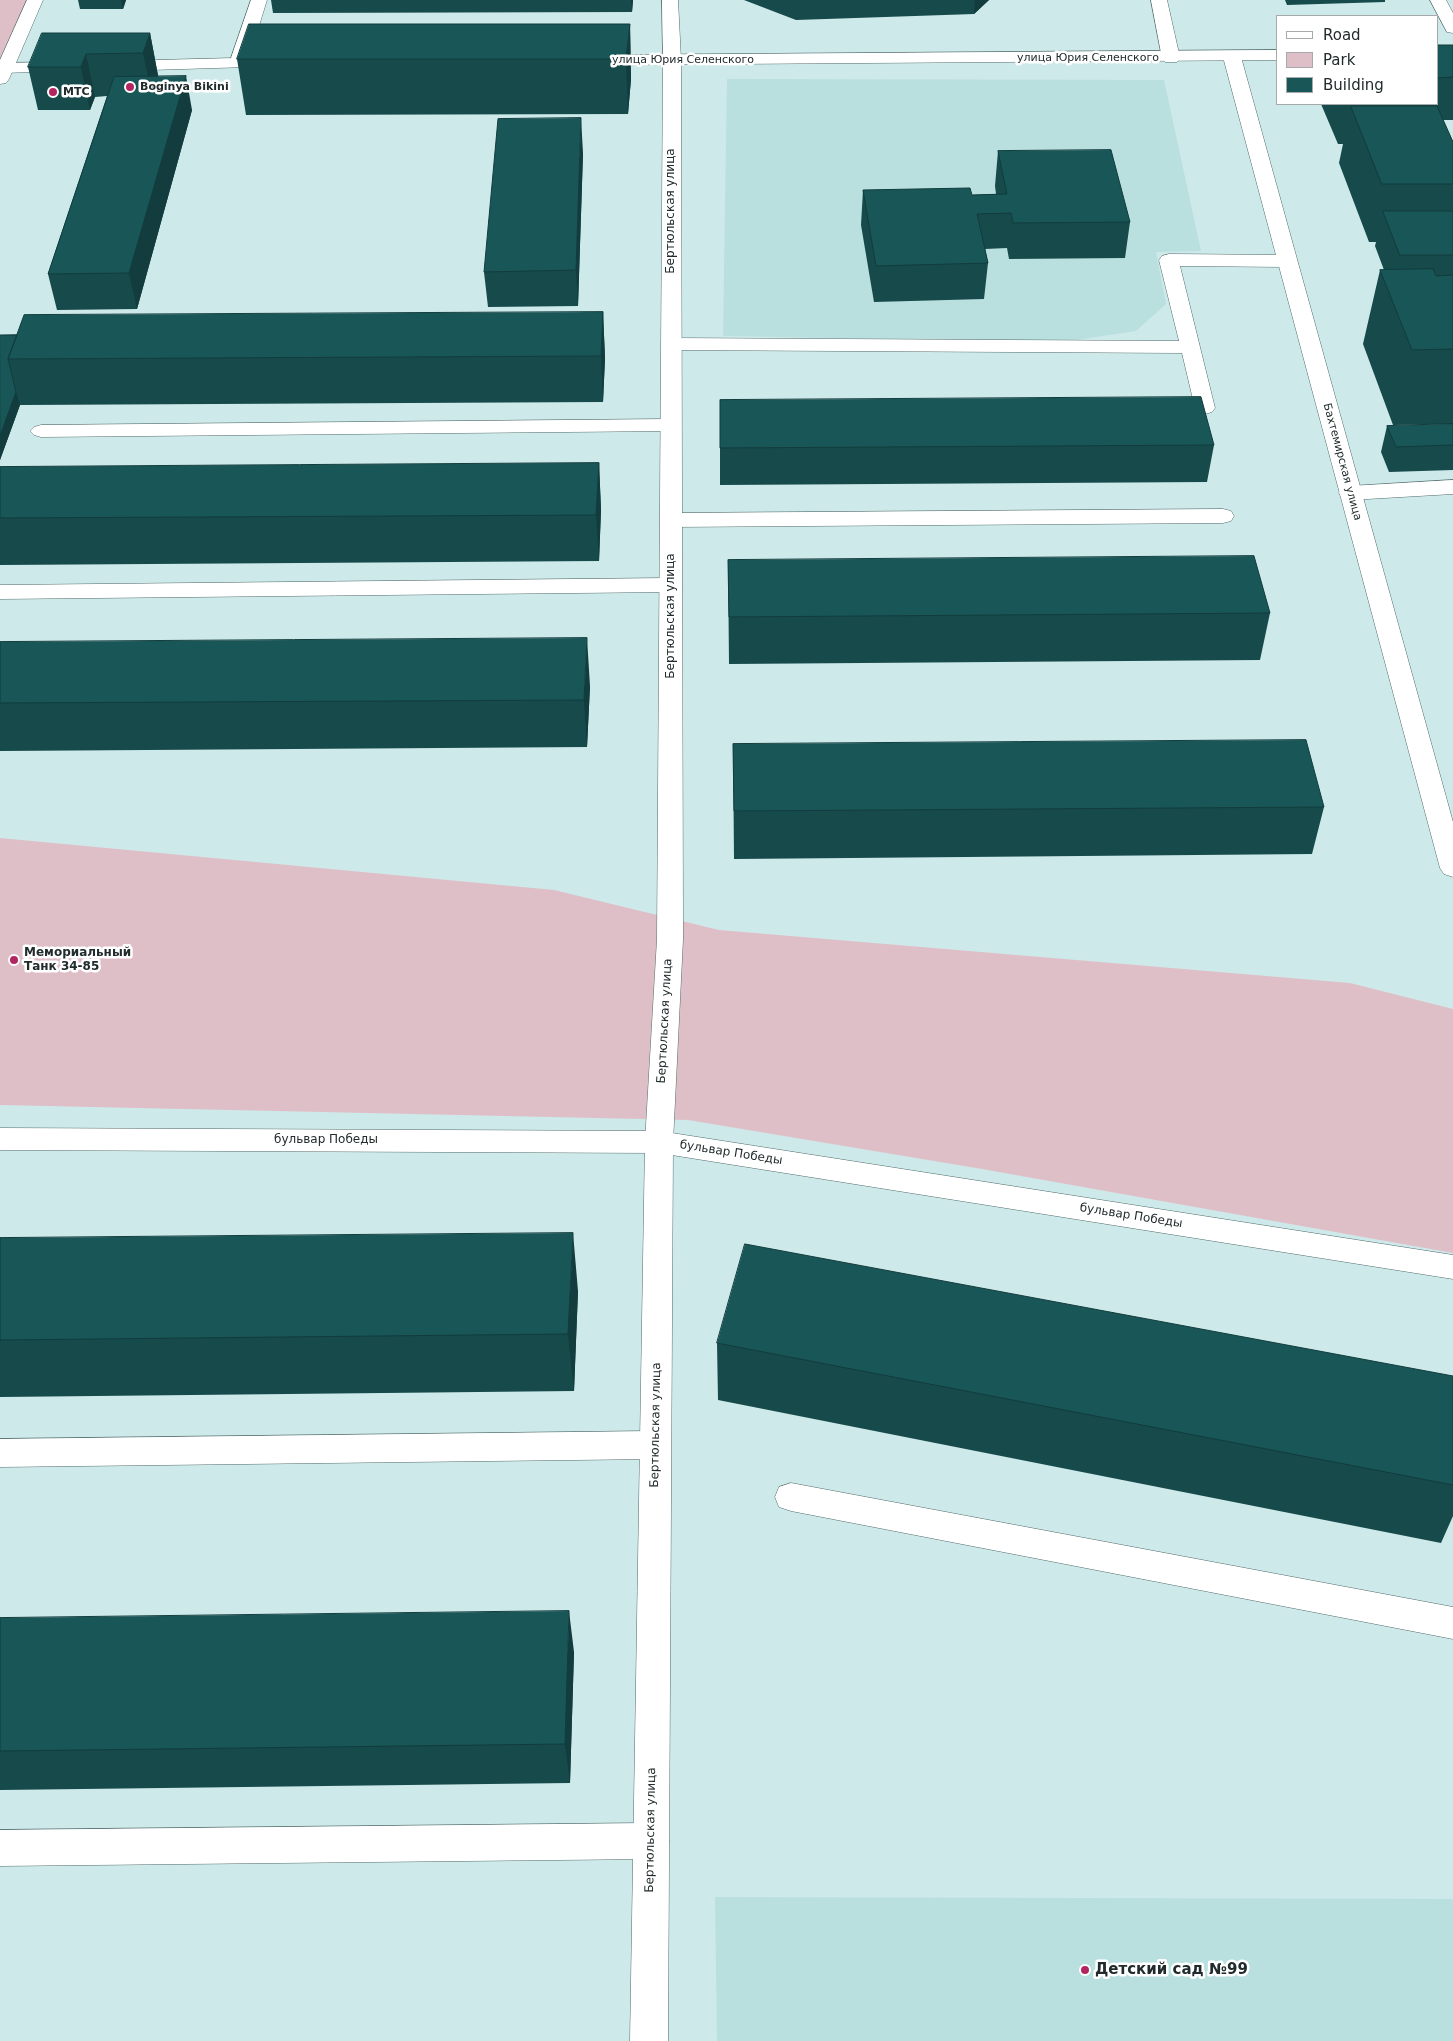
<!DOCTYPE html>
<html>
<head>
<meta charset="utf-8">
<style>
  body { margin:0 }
  #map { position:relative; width:1453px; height:2041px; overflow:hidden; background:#cee9ea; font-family:"DejaVu Sans",sans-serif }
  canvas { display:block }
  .legend { position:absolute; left:1276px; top:15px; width:162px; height:90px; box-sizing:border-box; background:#fff; border:1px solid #a6aaab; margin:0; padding:6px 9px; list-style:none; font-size:15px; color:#212b2c }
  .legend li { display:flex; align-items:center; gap:10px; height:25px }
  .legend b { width:25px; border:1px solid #a6aaab }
</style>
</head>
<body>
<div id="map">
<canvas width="1453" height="2041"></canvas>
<ul class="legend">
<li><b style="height:6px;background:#fff"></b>Road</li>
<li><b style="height:14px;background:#dfbfc7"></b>Park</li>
<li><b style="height:14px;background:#195657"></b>Building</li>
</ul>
</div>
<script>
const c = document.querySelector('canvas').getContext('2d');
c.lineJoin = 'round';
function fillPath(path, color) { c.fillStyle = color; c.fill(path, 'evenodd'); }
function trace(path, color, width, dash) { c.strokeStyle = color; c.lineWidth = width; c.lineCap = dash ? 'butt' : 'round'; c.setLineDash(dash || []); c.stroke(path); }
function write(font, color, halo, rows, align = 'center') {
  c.font = font + ' "DejaVu Sans",sans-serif'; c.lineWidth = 5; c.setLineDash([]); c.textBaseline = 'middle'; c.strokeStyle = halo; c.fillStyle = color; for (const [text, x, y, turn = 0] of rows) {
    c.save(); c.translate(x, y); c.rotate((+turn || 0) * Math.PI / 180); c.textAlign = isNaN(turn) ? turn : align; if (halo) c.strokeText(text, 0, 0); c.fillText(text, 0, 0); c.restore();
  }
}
const built = new Path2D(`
  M 727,79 L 1164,80 L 1201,251 L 1156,252 L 1166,304 L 1136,331 L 1063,342 L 723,336 Z
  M 715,1897 L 1453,1899 L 1453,2041 L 717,2041 Z`);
const green = new Path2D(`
  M 0,0 L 32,0 L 0,76 Z
  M 0,838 L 554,890 L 719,930 L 1350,983 L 1453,1009 L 1453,1253 L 982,1169 L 688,1120 L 0,1105 Z`);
const lane = new Path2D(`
  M 251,0 L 267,0 L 248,61 L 245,65 L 233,65 L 230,61 Z
  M 662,0 L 678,0 L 681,60 L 678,64 L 666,64 L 663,60 Z
  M 1151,0 L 1167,0 L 1180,58 L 1177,62 L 1165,62 L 1162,58 Z
  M 1430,0 L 1446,0 L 1453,13 L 1453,33 L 1447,32 Z
  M 1169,254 L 1287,255 L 1294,257 L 1297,261 L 1294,265 L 1287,267 L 1180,266 L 1215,408 L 1212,412 L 1205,414 L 1198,412 L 1195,408 L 1182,353 L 671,350 L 664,348 L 661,344 L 664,340 L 671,338 L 1179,341 L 1159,260 L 1162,256 Z
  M 671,419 L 678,421 L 682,425 L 678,429 L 671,431 L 41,437 L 34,435 L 30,431 L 34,427 L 41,425 Z
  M 1453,480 L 1453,494 L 1350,500 L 1342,498 L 1339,493 L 1342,488 L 1350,486 Z
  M 1223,509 L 1231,511 L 1234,516 L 1231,521 L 1223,523 L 671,527 L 663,525 L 660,520 L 663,515 L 671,513 Z
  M 671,578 L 679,580 L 682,585 L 679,590 L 671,592 L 0,599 L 0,585 L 2,585 Z
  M 655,1431 L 666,1435 L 671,1445 L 666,1455 L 655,1459 L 0,1467 L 0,1439 Z
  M 791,1483 L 1453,1607 L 1453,1639 L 791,1511 L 779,1507 L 775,1497 L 779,1487 Z
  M 651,1823 L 664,1828 L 669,1841 L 664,1854 L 651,1859 L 0,1866 L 0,1830 Z`);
const street = new Path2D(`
  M 1232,52 L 1238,53 L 1241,57 L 1453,822 L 1453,877 L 1444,874 L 1440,868 L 1223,57 L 1226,53 Z
  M 672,55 L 678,56 L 681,60 L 683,939 L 673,1142 L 668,2041 L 630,2041 L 645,1142 L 657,939 L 663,60 L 666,56 Z`);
const secondary = new Path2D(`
  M 1277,50 L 1277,60 L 593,65 L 587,64 L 584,60 L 587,56 L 593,55 Z
  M 275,57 L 281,58 L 284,62 L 281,66 L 118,71 L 112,70 L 109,66 L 112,62 L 118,61 Z
  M 65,62 L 71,63 L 74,67 L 71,71 L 0,73 L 0,63 Z
  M 0,1128 L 659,1131 L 1453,1255 L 1453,1279 L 659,1153 L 0,1150 Z`);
const highway = new Path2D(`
  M 27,0 L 43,0 L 9,79 L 6,83 L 0,84 L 0,60 Z`);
const wall = new Path2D(`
  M 78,0 L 126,0 L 123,9 L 80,9 Z
  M 271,0 L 633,0 L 632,12 L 273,13 Z
  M 744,0 L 989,0 L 974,14 L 796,20 Z
  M 1285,0 L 1385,0 L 1385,2 L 1287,5 Z
  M 630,24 L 631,79 L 628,114 L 246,115 L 237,59 Z
  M 150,33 L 158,76 L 192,110 L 137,309 L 57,310 L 48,274 L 107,96 L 95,97 L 90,110 L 38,110 L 28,67 Z
  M 1437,45 L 1453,45 L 1453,120 L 1443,120 L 1453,142 L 1453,424 L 1393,425 L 1363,344 L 1380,270 L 1384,270 L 1375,246 L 1376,242 L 1369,242 L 1339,163 L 1343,144 L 1338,144 L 1321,104 L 1437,104 Z
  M 998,151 L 1130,222 L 1125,258 L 1009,259 L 1007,248 L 985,249 L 988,263 L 984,299 L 874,302 L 861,225 L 863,190 L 972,195 L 996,194 L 995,186 Z
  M 583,153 L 578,306 L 488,307 L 484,272 Z
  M 603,312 L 605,358 L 603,402 L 20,405 L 0,460 L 0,335 Z
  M 720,400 L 1214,445 L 1207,482 L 720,485 Z
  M 1453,424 L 1453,470 L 1389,472 L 1381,452 L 1387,426 Z
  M 599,463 L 601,510 L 599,561 L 0,565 L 0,467 Z
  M 728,560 L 1270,613 L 1260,660 L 729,664 Z
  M 0,642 L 590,686 L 587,747 L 0,751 Z
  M 733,744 L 1324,807 L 1312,854 L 734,859 Z
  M 0,1238 L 578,1291 L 574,1391 L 0,1397 Z
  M 717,1343 L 1453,1376 L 1453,1516 L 1441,1543 L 718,1400 Z
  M 0,1618 L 574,1652 L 570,1783 L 0,1790 Z`);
const shadedWall = new Path2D(`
  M 121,0 L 126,0 L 123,9 Z
  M 631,0 L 633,0 L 632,12 Z
  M 975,0 L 989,0 L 974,14 Z
  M 630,24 L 631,79 L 628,114 L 626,59 Z
  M 150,33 L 158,75 L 152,96 L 143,53 Z
  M 86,54 L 95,97 L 90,110 L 81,67 Z
  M 186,76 L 192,110 L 137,309 L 129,273 Z
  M 581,118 L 583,153 L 578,306 L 576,270 Z
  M 603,312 L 605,358 L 603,402 L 601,356 Z
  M 16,392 L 20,405 L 0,460 L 0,436 Z
  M 599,463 L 601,510 L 599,561 L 596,515 Z
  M 587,638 L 590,686 L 587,747 L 584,700 Z
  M 573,1233 L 578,1291 L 574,1391 L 568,1334 Z
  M 569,1611 L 574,1652 L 570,1783 L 565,1744 Z`);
const building = new Path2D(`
  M 249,24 L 630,24 L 626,59 L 237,59 Z
  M 42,33 L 150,33 L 143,53 L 86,54 L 81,67 L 28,67 Z
  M 1437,45 L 1453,45 L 1453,77 L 1437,78 Z
  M 186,76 L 129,273 L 48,274 L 114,77 Z
  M 1351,106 L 1437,106 L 1453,142 L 1453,184 L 1382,184 Z
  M 581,118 L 576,270 L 484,272 L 498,119 Z
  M 1111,150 L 1130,222 L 1013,223 L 1011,213 L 977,214 L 988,263 L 876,266 L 863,190 L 970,188 L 972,195 L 1007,194 L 998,151 Z
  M 1383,211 L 1453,211 L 1453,255 L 1400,255 Z
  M 1433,269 L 1436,276 L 1453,275 L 1453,349 L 1412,350 L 1380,270 Z
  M 603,312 L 601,356 L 8,359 L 24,315 Z
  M 0,335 L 17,335 L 8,359 L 16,392 L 0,436 Z
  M 1201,397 L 1214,445 L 720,448 L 720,400 Z
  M 1453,424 L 1453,445 L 1396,447 L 1387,426 Z
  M 599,463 L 596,515 L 0,518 L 0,467 Z
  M 1254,556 L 1270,613 L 729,617 L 728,560 Z
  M 587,638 L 584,700 L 0,703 L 0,642 Z
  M 1306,740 L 1324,807 L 734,811 L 733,744 Z
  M 573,1233 L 568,1334 L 0,1340 L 0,1238 Z
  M 745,1244 L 1453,1376 L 1453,1485 L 717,1343 Z
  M 569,1611 L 565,1744 L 0,1751 L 0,1618 Z`);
const markers = [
  [130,87,5,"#b22560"],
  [53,92,5,"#b22560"],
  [14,960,5,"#b22560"],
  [1085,1970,5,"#b22560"]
];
const farStreetnames = [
  ["улица Юрия Селенского",1088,58],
  ["улица Юрия Селенского",683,60],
  ["Бахтемирская улица",1342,462,75]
];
const farPoinames = [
  ["Boginya Bikini",140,87],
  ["МТС",63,92]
];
const streetNames = [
  ["Бертюльская улица",671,211,-90],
  ["Бертюльская улица",671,616,-90],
  ["Бертюльская улица",665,1021,-87],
  ["бульвар Победы",326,1140],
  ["бульвар Победы",731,1153,9],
  ["бульвар Победы",1131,1216,9],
  ["Бертюльская улица",656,1425,-89],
  ["Бертюльская улица",651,1830,-89]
];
const poiNames = [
  ["Мемориальный",24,953],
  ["Танк 34-85",24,967]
];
const nearPoinames = [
  ["Детский сад №99",1095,1970]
];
fillPath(built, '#badfdf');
fillPath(green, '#dfbfc7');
trace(lane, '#526b6b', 1);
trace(street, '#526b6b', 1);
trace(secondary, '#526b6b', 1);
trace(highway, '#526b6b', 1);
fillPath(lane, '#fff');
fillPath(street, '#fff');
fillPath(secondary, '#fff');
fillPath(highway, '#fff');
fillPath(wall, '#164a4b');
fillPath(shadedWall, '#123c3d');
fillPath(building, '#195657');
trace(building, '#123c3d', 1);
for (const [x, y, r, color] of markers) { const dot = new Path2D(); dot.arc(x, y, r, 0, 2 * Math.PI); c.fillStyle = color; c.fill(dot); trace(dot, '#fff', 2); }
write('11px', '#212b2c', '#fff', farStreetnames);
write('bold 11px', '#212b2c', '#fff', farPoinames, 'left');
write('12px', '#212b2c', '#fff', streetNames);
write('bold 12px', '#212b2c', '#fff', poiNames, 'left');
write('bold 15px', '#212b2c', '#fff', nearPoinames, 'left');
</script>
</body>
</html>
